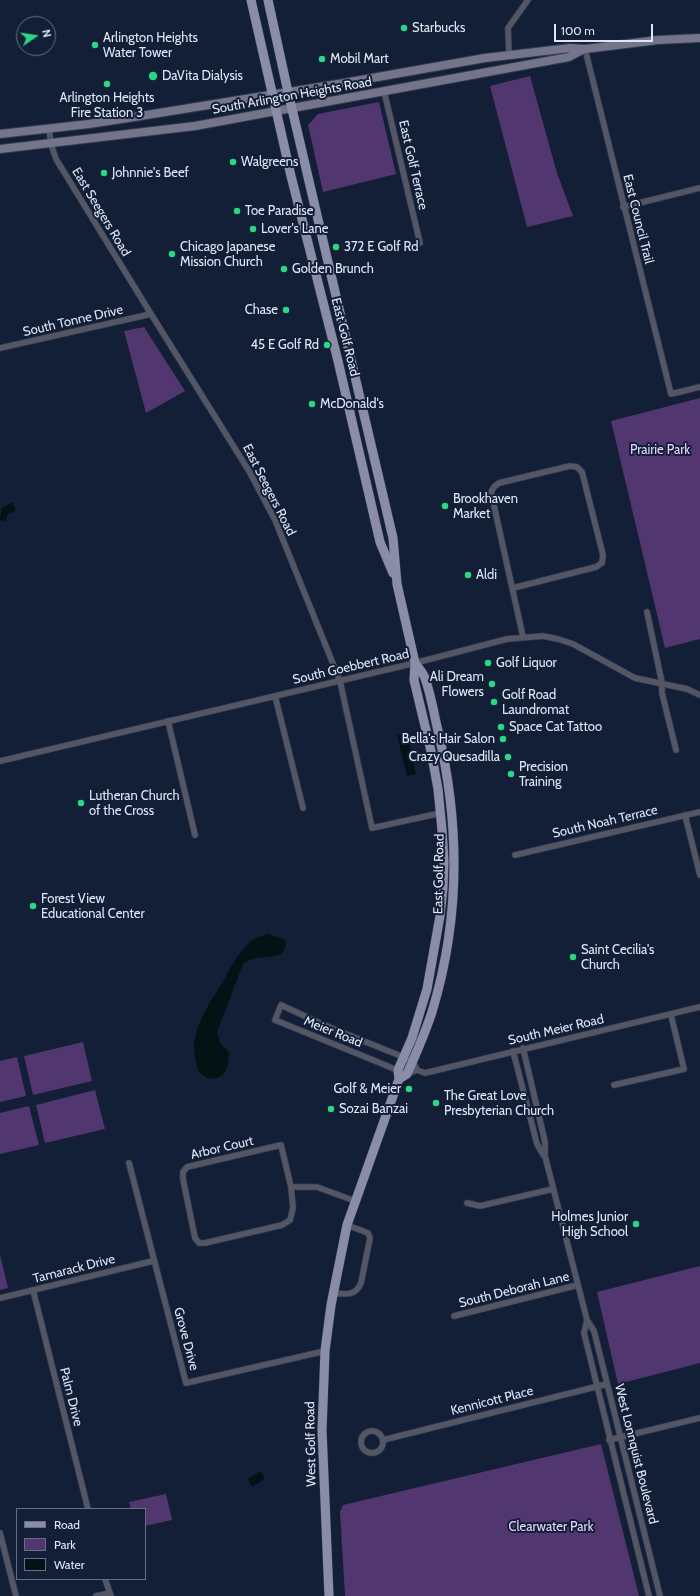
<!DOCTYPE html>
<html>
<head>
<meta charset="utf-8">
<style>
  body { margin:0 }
  #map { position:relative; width:700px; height:1596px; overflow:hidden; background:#131f36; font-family:Cabin,sans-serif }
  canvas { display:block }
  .legend { position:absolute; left:16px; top:1508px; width:130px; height:72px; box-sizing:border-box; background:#131f36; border:1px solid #646f83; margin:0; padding:5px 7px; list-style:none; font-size:12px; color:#dee7f6 }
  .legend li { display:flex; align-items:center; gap:8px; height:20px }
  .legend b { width:20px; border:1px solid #646f83 }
  .north { position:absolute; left:16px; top:16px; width:40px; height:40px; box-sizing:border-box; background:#131f36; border:1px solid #646f83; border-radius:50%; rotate:77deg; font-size:11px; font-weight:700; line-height:16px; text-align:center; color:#dee7f6 }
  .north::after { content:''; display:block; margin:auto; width:14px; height:18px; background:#29d885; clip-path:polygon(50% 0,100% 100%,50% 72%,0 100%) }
  .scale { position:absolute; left:554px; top:24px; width:99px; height:18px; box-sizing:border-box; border:2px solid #dee7f6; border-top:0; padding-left:5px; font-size:12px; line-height:14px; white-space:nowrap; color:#dee7f6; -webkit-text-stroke:3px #131f36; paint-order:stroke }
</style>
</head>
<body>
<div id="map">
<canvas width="700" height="1596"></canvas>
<ul class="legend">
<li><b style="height:5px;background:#8b8da8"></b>Road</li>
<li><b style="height:11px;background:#513670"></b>Park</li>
<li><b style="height:11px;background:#041216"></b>Water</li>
</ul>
<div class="north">N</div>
<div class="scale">100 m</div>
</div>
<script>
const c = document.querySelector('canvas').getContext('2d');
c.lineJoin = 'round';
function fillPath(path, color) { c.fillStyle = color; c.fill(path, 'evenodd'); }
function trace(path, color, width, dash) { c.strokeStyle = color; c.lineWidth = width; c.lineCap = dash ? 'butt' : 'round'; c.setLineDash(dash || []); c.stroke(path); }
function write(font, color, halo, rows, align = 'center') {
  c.font = font + ' Cabin,sans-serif'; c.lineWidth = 4; c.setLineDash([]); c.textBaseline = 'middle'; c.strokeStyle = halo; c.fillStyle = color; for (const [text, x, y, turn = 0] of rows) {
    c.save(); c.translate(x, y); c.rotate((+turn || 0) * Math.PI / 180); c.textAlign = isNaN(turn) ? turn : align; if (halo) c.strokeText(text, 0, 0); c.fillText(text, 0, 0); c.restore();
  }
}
const green = new Path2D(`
  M 530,76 L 557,173 L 573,216 L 527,227 L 490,86 Z
  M 379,102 L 396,174 L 323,192 L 308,125 L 318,114 Z
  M 144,327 L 185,391 L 146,413 L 124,331 Z
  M 700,398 L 700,639 L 665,648 L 611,421 Z
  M 83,1042 L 92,1081 L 33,1095 L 24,1056 Z
  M 17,1057 L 26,1096 L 0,1102 L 0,1061 Z
  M 95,1090 L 105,1129 L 45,1143 L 36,1105 Z
  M 29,1106 L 39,1145 L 0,1154 L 0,1113 Z
  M 0,1255 L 8,1288 L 0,1290 Z
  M 700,1266 L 700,1363 L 618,1384 L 597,1292 Z
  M 601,1444 L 639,1596 L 345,1596 L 340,1512 L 343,1505 Z
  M 166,1494 L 172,1520 L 145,1526 L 145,1509 L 131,1509 L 129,1502 Z`);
const water = new Path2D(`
  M 12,502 L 16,510 L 7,515 L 6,521 L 0,520 L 1,509 Z
  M 407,733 L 416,774 L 407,776 L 397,735 Z
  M 268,934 L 284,939 L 286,942 C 286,965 257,951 243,964 L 217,1032 L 220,1043 L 229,1052 C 229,1058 229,1064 226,1070 C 219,1084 200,1080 197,1066 C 195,1059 194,1051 194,1045 C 196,1021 212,1000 223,981 C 231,967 237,954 249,943 C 255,938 260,936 268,934 Z
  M 261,1471 L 265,1479 L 252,1487 L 248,1479 Z`);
const minor = new Path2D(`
  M 585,49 L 671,394 L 700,387
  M 509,55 L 508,28 L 528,0
  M 384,91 L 420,243
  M 49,129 L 51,144 L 56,159 L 151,314 L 249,471 L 275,520 L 340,681 L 372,828 L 441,813
  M 623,207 L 700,188
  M 0,348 L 151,314
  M 513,588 L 596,567 L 602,563 L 603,555 L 582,472 L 577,467 L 570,466 L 499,483 L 494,487 L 491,492 L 523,637
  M 647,612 L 662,683 L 662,693 L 676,750
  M 275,696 L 303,808
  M 168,721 L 195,835
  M 0,761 L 415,663 L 507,639 L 543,636 L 558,639 L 573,644 L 635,678 L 687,689 L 700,695
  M 685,815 L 700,875
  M 515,855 L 700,812
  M 523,1048 L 545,1142 L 545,1156 L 587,1320 L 594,1331 L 660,1596
  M 513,1051 L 537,1144 L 544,1156
  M 417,1070 L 413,1061 L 324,1025 L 281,1005 L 275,1020 L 407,1074 L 417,1070 L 425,1073 L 700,1007
  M 614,1085 L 684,1069 L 671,1015
  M 281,1145 L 291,1187 L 293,1208 L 290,1220 L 282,1225 L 205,1243 L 199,1243 L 195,1238 L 183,1179 L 183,1172 L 187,1167 Z
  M 129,1163 L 186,1383 L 325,1351
  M 291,1187 L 317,1187 L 355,1201
  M 467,1203 L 480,1206 L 553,1189
  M 33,1290 L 88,1509
  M 333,1293 C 345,1294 355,1297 361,1283 L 370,1238 L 368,1233 L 347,1225
  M 0,1298 L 153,1261
  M 454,1316 L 578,1285
  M 587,1320 L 584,1333 L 649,1596
  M361 1442a11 11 0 1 1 22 0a11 11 0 1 1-22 0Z
  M 383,1440 L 607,1384
  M 609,1440 L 700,1418
  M 0,1533 L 16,1596
  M 105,1579 L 111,1596
  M 96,1596 L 110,1593`);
const secondary = new Path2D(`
  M 0,134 L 89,124 L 128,118 L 338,84 L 485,58 L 570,48 L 585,49 L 658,40 L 700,38
  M 0,149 L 195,126 L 569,57 L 584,49`);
const primary = new Path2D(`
  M 251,0 L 291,176 L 338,361 L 380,542 L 393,573
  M 268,0 L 288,92 L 393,538 L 397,584 L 415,663 L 414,680 L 431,751 L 438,789 L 442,830 L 444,861 L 443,888 L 440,916 L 427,989 L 412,1038 L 398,1070 L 399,1079 L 347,1225 L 331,1305 L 325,1351 L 322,1430 L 329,1596
  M 399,1079 L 407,1074 C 416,1054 425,1033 432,1012 C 460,920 460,824 438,731 C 434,714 431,695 425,678 C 423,673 419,668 415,663`);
const markers = [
  [404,28,4,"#29d885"],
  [95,45,4,"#29d885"],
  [322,59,4,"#29d885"],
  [153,76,5,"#29d885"],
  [107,84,4,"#29d885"],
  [233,162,4,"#29d885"],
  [104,173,4,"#29d885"],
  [237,211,4,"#29d885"],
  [253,229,4,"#29d885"],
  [336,247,4,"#29d885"],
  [172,254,4,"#29d885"],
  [284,269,4,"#29d885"],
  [286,310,4,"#29d885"],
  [327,345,4,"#29d885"],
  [312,404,4,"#29d885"],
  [445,506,4,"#29d885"],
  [468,575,4,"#29d885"],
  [488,663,4,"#29d885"],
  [492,684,4,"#29d885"],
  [494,702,4,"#29d885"],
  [501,727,4,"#29d885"],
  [503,739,4,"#29d885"],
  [508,757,4,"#29d885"],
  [511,774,4,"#29d885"],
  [81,803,4,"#29d885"],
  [33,906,4,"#29d885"],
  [573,957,4,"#29d885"],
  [409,1089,4,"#29d885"],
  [436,1103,4,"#29d885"],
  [331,1109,4,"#29d885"],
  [636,1224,4,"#29d885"]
];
const poiNames = [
  ["Starbucks",412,28],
  ["Arlington Heights",103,38],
  ["Water Tower",103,53],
  ["Mobil Mart",330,59],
  ["DaVita Dialysis",162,76],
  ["Arlington Heights",107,98,"center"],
  ["Fire Station 3",107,113,"center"],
  ["Walgreens",241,162],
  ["Johnnie's Beef",112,173],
  ["Toe Paradise",245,211],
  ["Lover's Lane",261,229],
  ["Chicago Japanese",180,247],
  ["Mission Church",180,262],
  ["372 E Golf Rd",344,247],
  ["Golden Brunch",292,269],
  ["Chase",278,310,"right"],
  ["45 E Golf Rd",319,345,"right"],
  ["McDonald's",320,404],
  ["Brookhaven",453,499],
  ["Market",453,514],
  ["Aldi",476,575],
  ["Golf Liquor",496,663],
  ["Ali Dream",484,677,"right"],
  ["Flowers",484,692,"right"],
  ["Golf Road",502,695],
  ["Laundromat",502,710],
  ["Space Cat Tattoo",509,727],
  ["Bella's Hair Salon",495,739,"right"],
  ["Crazy Quesadilla",500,757,"right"],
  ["Precision",519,767],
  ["Training",519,782],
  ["Lutheran Church",89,796],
  ["of the Cross",89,811],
  ["Forest View",41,899],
  ["Educational Center",41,914],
  ["Saint Cecilia's",581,950],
  ["Church",581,965],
  ["Golf & Meier",401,1089,"right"],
  ["The Great Love",444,1096],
  ["Presbyterian Church",444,1111],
  ["Sozai Banzai",339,1109],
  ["Holmes Junior",628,1217,"right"],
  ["High School",628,1232,"right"]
];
const streetNames = [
  ["South Arlington Heights Road",292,96,-10],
  ["East Golf Terrace",413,165,77],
  ["East Seegers Road",101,212,59],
  ["East Council Trail",638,219,76],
  ["South Tonne Drive",73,321,-13],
  ["East Golf Road",345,337,76],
  ["East Seegers Road",269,490,63],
  ["South Goebbert Road",351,667,-13],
  ["South Noah Terrace",605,822,-13],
  ["East Golf Road",439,874,-89],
  ["South Meier Road",556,1030,-13],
  ["Meier Road",333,1032,22],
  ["Arbor Court",222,1148,-13],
  ["Tamarack Drive",74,1269,-14],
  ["South Deborah Lane",514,1290,-14],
  ["Grove Drive",186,1339,75],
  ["Palm Drive",71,1397,76],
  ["Kennicott Place",492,1401,-14],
  ["West Golf Road",311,1444,-91],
  ["West Lonnquist Boulevard",636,1454,76]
];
const parkNames = [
  ["Prairie Park",660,450],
  ["Clearwater Park",551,1527]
];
fillPath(green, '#513670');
fillPath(water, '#041216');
trace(minor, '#2f3b51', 7);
trace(secondary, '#2f3b51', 10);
trace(primary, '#2f3b51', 10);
trace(minor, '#555663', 5.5);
trace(secondary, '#74758a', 8);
trace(primary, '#8b8da8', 9);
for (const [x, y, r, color] of markers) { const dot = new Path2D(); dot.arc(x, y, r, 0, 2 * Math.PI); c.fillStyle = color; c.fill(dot); trace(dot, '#131f36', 1.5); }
write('13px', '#dee7f6', '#131f36', poiNames, 'left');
write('13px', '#dee7f6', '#131f36', streetNames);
write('13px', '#e4d4fd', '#131f36', parkNames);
</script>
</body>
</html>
